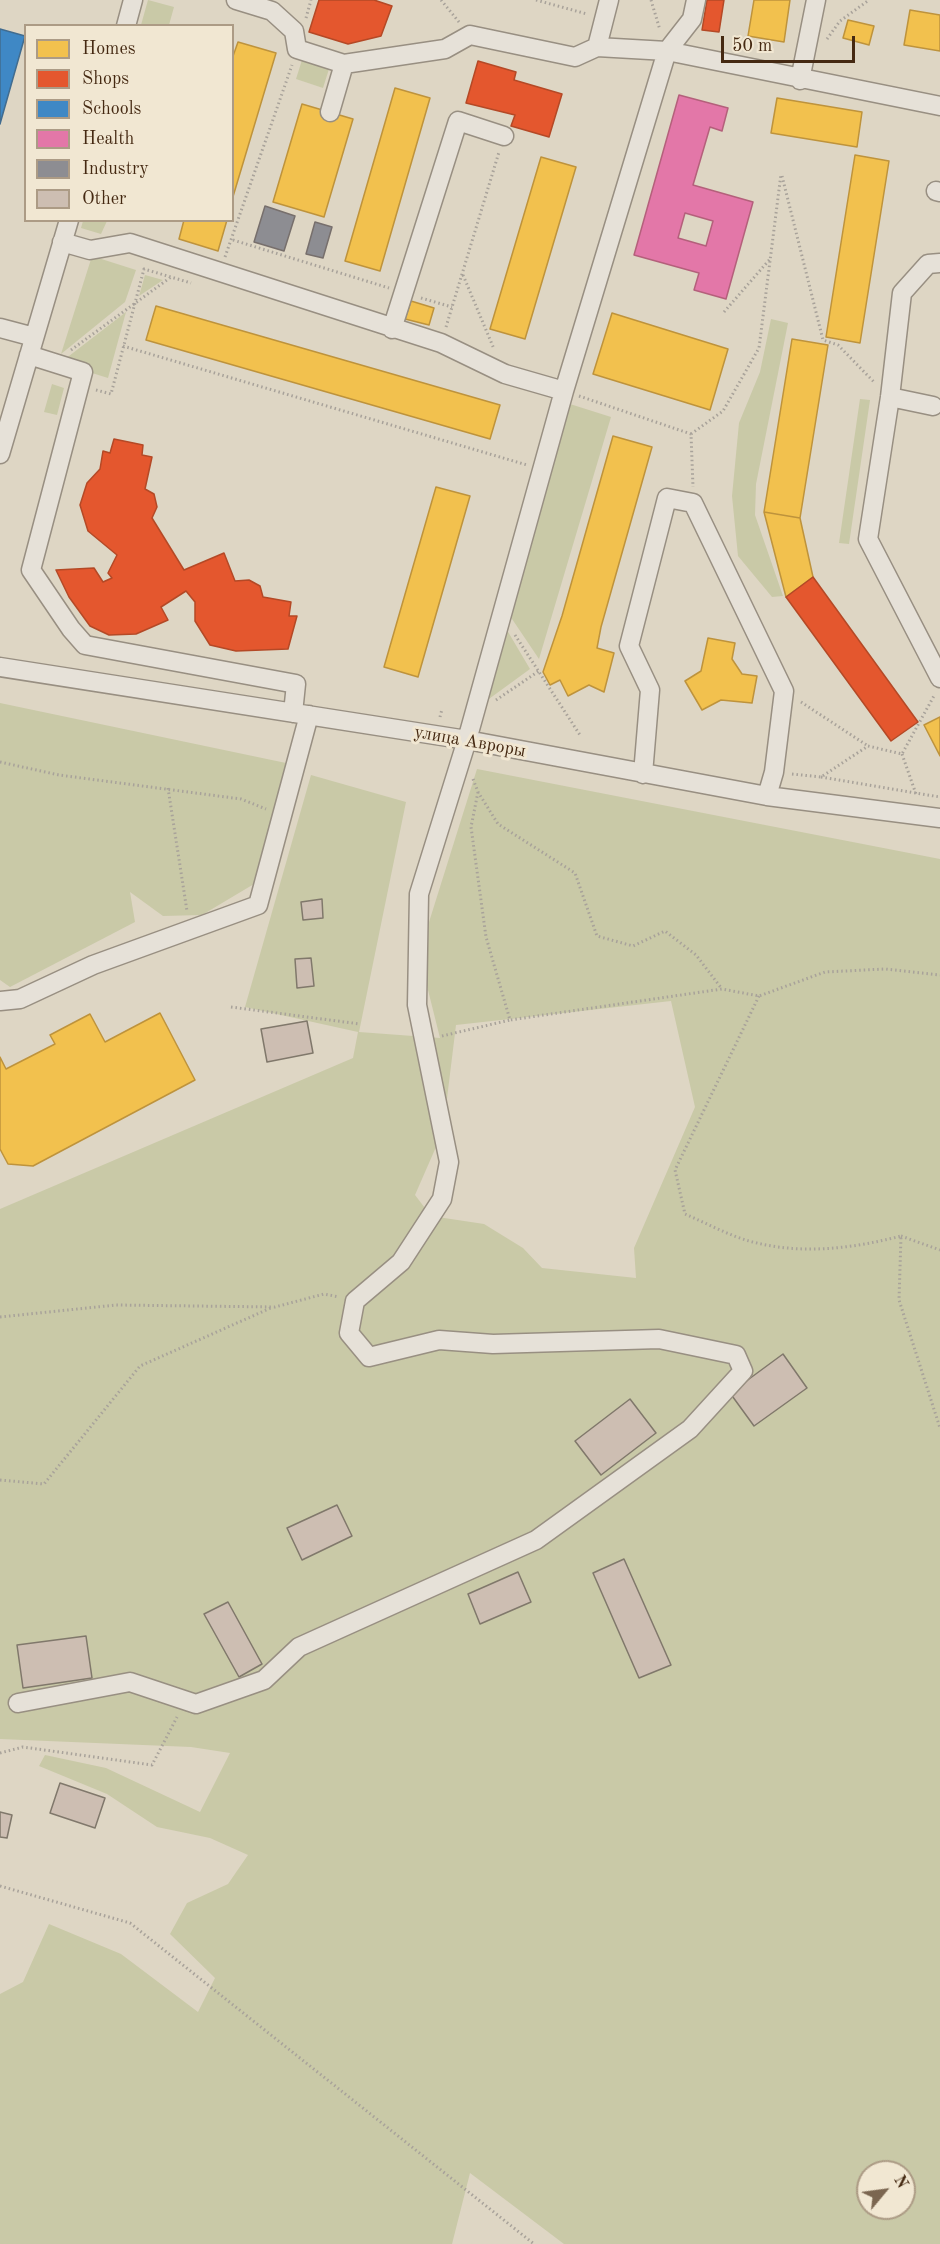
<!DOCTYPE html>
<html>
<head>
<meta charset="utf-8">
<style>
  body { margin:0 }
  #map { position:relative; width:940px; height:2244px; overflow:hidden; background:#ded6c4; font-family:"Old Standard TT",serif }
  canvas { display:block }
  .legend { position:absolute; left:24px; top:24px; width:210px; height:198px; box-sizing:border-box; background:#f1e7d2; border:2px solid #ac9b85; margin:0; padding:8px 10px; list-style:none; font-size:18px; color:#452912 }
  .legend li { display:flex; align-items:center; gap:12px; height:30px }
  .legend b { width:30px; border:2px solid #ac9b85 }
  .north { position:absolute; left:856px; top:2160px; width:60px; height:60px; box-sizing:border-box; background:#f1e7d2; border:2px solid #ac9b85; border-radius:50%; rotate:61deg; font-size:16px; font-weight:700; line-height:24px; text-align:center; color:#452912 }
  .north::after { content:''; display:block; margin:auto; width:21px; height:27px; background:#7b6650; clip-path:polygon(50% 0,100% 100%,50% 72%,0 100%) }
  .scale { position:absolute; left:721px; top:36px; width:134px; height:27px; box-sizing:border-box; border:3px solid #452912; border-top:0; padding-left:8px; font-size:18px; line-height:21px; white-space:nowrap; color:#452912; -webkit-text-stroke:4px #f1e7d2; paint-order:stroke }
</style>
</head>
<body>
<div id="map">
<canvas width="940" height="2244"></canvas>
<ul class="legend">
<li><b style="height:16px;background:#f2c14e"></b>Homes</li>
<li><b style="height:16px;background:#e4572e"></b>Shops</li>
<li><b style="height:16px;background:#3f88c5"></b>Schools</li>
<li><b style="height:16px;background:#e377a8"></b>Health</li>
<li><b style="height:16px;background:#8d8d92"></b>Industry</li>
<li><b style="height:16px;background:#cdbeb2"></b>Other</li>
</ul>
<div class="north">N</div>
<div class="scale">50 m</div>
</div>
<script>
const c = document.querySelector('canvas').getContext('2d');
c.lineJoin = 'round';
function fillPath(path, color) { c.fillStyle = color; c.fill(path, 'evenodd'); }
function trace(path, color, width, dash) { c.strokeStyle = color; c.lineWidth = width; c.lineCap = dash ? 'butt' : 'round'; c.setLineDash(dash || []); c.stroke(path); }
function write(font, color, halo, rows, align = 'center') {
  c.font = font + ' "Old Standard TT",serif'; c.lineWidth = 6; c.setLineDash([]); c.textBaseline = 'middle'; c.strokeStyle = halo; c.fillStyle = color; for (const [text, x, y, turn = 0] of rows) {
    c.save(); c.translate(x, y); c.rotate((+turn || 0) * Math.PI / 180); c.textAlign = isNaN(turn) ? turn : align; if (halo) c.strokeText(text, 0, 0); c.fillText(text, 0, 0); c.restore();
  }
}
const green = new Path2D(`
  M 148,0 L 174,7 L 169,25 L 141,25 Z
  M 302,60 L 329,69 L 323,88 L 296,79 Z
  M 83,221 L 83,220 L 107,221 L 101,234 L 81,228 Z
  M 92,256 L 136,270 L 125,302 L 61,354 Z
  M 145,275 L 163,280 L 139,296 Z
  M 126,312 L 108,378 L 60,363 Z
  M 771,319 L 788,323 L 756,484 L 755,515 L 783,596 L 772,597 L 738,556 L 732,496 L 739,423 L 760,372 Z
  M 52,384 L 64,388 L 57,415 L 44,412 Z
  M 860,399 L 870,400 L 849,544 L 839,543 Z
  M 570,404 L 611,417 L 539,659 L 508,613 Z
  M 504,625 L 530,669 L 482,704 Z
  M 0,703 L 286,763 L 254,884 L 202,915 L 163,916 L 130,892 L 135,922 L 10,987 L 0,980 Z
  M 477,769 L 940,859 L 940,2244 L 564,2244 L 470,2173 L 452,2244 L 0,2244 L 0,1994 L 23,1982 L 49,1924 L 121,1954 L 198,2012 L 215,1978 L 170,1934 L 187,1903 L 228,1884 L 248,1855 L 210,1838 L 157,1827 L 107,1794 L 39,1766 L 45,1755 L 106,1768 L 200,1812 L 230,1753 L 191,1747 L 0,1739 L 0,1209 L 353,1058 L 358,1032 L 245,1007 L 311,775 L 406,802 L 359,1032 L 440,1038 L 419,954 ZM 671,1001 L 695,1107 L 634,1248 L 636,1278 L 542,1268 L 523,1248 L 484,1224 L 431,1216 L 415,1195 L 443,1131 L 456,1025 ZM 868,2172 L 904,2172 L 904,2208 L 868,2208 Z`);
const homes = new Path2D(`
  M 754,0 L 790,0 L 784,42 L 748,36 Z
  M 910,10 L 940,15 L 940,51 L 904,45 Z
  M 848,20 L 874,26 L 869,45 L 843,38 Z
  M 238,42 L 276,53 L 232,200 L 232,59 Z
  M 395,88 L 430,98 L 380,271 L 345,261 Z
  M 777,98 L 862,112 L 857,147 L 771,133 Z
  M 302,104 L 353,119 L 324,217 L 273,202 Z
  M 855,155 L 889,161 L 860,343 L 826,337 Z
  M 541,157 L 576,167 L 525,339 L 490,329 Z
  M 184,220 L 227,220 L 218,251 L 179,239 Z
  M 411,301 L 434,308 L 429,325 L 405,319 Z
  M 156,306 L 500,405 L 490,439 L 146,340 Z
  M 612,313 L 728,349 L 710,410 L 593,374 Z
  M 792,339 L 828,345 L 800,518 L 764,512 Z
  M 613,436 L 652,447 L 601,627 L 597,648 L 614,653 L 604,692 L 589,685 L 568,696 L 560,680 L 550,685 L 543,672 L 562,616 Z
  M 436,487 L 470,496 L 418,677 L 384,667 Z
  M 764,512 L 800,518 L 813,577 L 786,597 Z
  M 708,638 L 735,643 L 732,659 L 742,674 L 757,676 L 752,703 L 721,700 L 702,710 L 685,681 L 701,671 Z
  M 940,717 L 940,756 L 924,725 Z
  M 160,1013 L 195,1080 L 33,1166 L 8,1164 L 0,1149 L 0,1057 L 6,1069 L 55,1044 L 50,1035 L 90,1014 L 105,1042 Z`);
const shops = new Path2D(`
  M 319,0 L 374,0 L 392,6 L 381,36 L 348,44 L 309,32 Z
  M 707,0 L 724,0 L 719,32 L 702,30 Z
  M 478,61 L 516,72 L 514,80 L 562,94 L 549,137 L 511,126 L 515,115 L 466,103 Z
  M 114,439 L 143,445 L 142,455 L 152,457 L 145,489 L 154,494 L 157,507 L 152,518 L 184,570 L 224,553 L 235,581 L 249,580 L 260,586 L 263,597 L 291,602 L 289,616 L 297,616 L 288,649 L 236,651 L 210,645 L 195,621 L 195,602 L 186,591 L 161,607 L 168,620 L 136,634 L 109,635 L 90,626 L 69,597 L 56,570 L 94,568 L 103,582 L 112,578 L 108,573 L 117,555 L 88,531 L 80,505 L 87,483 L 100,469 L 103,451 L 110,453 Z
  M 813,577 L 918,722 L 891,741 L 786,597 Z`);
const schools = new Path2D(`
  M 0,29 L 25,36 L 0,124 Z`);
const health = new Path2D(`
  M 679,95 L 728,108 L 722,131 L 710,127 L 693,185 L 753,202 L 726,299 L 694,290 L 699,273 L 634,255 ZM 685,213 L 713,221 L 706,246 L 678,238 Z`);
const industry = new Path2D(`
  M 265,206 L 295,216 L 284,251 L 254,242 Z
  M 315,222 L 332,227 L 323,258 L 306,254 Z`);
const building = new Path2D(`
  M 322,899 L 323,918 L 303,920 L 301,902 Z
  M 311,958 L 314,986 L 297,988 L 295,959 Z
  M 307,1021 L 313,1053 L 267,1062 L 261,1029 Z
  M 783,1354 L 807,1388 L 754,1426 L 730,1393 Z
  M 630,1399 L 656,1433 L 601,1475 L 575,1441 Z
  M 337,1505 L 352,1536 L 302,1560 L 287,1528 Z
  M 624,1559 L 671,1665 L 639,1678 L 593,1573 Z
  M 518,1572 L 531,1602 L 480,1624 L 468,1594 Z
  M 228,1602 L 262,1664 L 239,1677 L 204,1614 Z
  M 86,1636 L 92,1678 L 23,1688 L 17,1645 Z
  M 60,1783 L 105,1798 L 95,1828 L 50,1813 Z
  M 0,1812 L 12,1815 L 7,1838 L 0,1837 Z`);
const path = new Path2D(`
  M 441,0 L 459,22
  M 536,0 L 587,14
  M 651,0 L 660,30
  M 306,18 L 311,0
  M 827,39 L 840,21 L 869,0
  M 782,176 L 823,340 L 838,345 L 874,382
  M 233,240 L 389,288
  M 225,257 L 292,65
  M 463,275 L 494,349
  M 421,298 L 452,307
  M 724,312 L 770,259
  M 446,327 L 499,152
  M 123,346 L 527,465
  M 71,350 L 171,277
  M 96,390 L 111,394 L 144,269 L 191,283
  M 579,396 L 691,434 L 693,487
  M 691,434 L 723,411 L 759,348 L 781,174
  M 515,635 L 580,735
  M 496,700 L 539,671
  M 801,702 L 868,746
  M 440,717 L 442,709
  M 902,754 L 916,794
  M 0,762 L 59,775 L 241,799 L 266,809
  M 792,774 L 821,777 L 868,746 L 902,754 L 935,694
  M 821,777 L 940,797
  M 473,779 L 478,792 L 498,824 L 575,873 L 597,936 L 633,946 L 665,931 L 696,955 L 722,989
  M 168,788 L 187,911
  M 478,792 L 471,827 L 486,937 L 510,1020 L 722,989 L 759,996 L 825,972 L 885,969 L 940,975
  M 759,996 L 675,1170 L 685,1214 C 706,1223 728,1235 749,1241 C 799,1255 851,1249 901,1236 L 899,1300 L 940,1428
  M 231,1007 L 360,1024
  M 442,1036 L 510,1020
  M 901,1236 L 940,1250
  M 0,1317 L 116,1305 L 275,1307 L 324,1294 L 339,1297
  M 0,1480 L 44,1484 L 140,1366 L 273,1307
  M 0,1753 L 23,1747 L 152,1765 L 177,1717
  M 0,1886 L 130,1923 L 534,2244`);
const minor = new Path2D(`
  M 236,0 L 272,11 L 294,31 L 297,49 L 344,64 L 445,49 L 470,35 L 575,57 L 597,47 L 667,51 L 940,106
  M 126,26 L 133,0
  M 597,47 L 609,0
  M 800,80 L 816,0
  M 330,112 L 344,64
  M 936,191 L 940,192
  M 62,242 L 90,250 L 130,243 L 441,343 L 505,374 L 564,391
  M 940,263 L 928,264 L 902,293 L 890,397 L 868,539 L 940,678
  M 0,328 L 34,337
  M 392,329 L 458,121 L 504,136
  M 29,355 L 83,372 L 31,570 L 71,629 L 85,645 L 296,684 L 293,713
  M 890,397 L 933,406
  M 0,454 L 69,220
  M 0,667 L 467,740 L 767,796 L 940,818
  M 643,774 L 650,690 L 629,646 L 667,498 L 693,503 L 784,691 L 774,772 L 767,796
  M 0,1001 L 20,999 L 93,965 L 258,905 L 309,715
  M 18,1703 L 130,1682 L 196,1704 L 264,1680 L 299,1647 L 536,1540 L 690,1429 L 743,1371 L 736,1355 L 659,1339 L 493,1344 L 439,1340 L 369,1357 L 349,1333 L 355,1301 L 401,1262 L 442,1199 L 449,1162 L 417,1005 L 419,894 L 467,740 L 564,391 L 667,51 L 692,19 L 696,0`);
const streetNames = [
  ["улица Авроры",470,742,10]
];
fillPath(green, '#c9c9a7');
fillPath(homes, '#f2c14e');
trace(homes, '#be933c', 1.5);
fillPath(shops, '#e4572e');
trace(shops, '#b44926', 1.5);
fillPath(schools, '#3f88c5');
trace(schools, '#416c8f', 1.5);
fillPath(health, '#e377a8');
trace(health, '#b4607b', 1.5);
fillPath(industry, '#8d8d92');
trace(industry, '#776f6c', 1.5);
fillPath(building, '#cdbeb2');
trace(building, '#80786b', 1.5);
trace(minor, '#988f82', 21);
trace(path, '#a8a29a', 3, [1.5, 3]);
trace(minor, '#e6e1d8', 18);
write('18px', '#452912', '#f1e7d2', streetNames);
</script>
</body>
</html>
